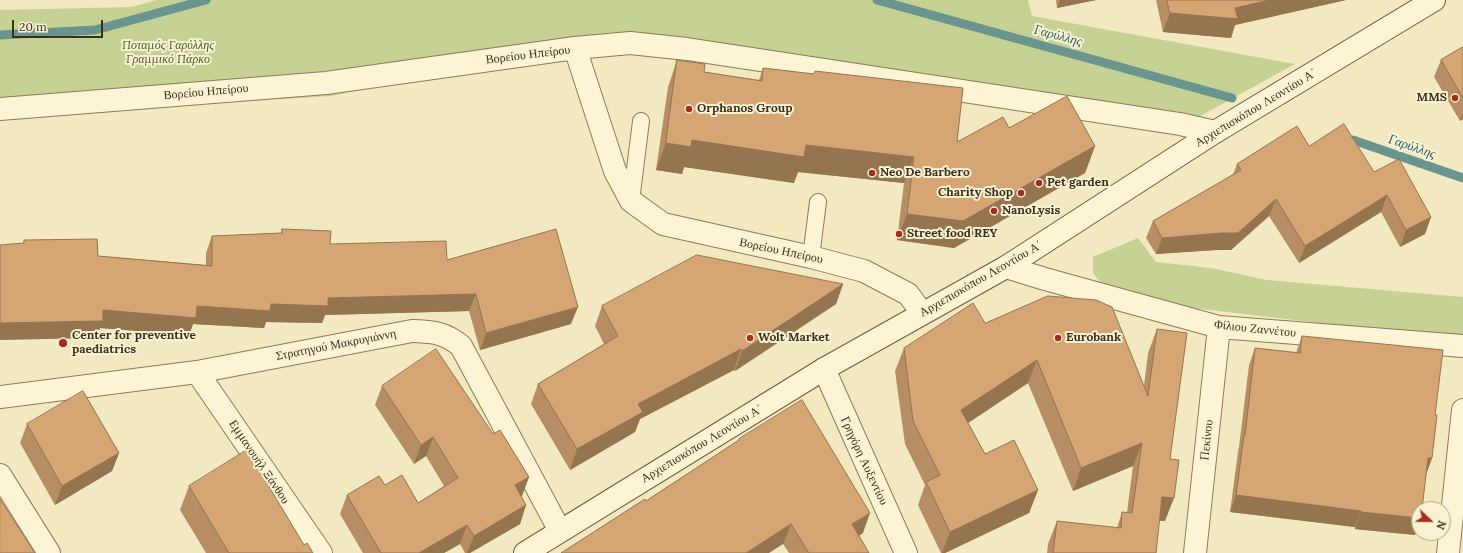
<!DOCTYPE html>
<html>
<head>
<meta charset="utf-8">
<style>
  body { margin:0 }
  #map { position:relative; width:1463px; height:553px; overflow:hidden; background:#f3e9c1; font-family:Lora,serif }
  canvas { display:block }
  .north { position:absolute; left:1411px; top:501px; width:40px; height:40px; box-sizing:border-box; background:#f9f2d2; border:1px solid #ada489; border-radius:50%; rotate:112deg; font-size:11px; font-weight:700; line-height:16px; text-align:center; color:#3c2f1c }
  .north::after { content:''; display:block; margin:auto; width:14px; height:18px; background:#a42c20; clip-path:polygon(50% 0,100% 100%,50% 72%,0 100%) }
  .scale { position:absolute; left:12px; top:20px; width:91px; height:18px; box-sizing:border-box; border:2px solid #3c2f1c; border-top:0; padding-left:5px; font-size:12px; line-height:14px; white-space:nowrap; color:#3c2f1c; -webkit-text-stroke:3px #f9f2d2; paint-order:stroke }
</style>
</head>
<body>
<div id="map">
<canvas width="1463" height="553"></canvas>
<div class="north">N</div>
<div class="scale">20 m</div>
</div>
<script>
const c = document.querySelector('canvas').getContext('2d');
c.lineJoin = 'round';
function fillPath(path, color) { c.fillStyle = color; c.fill(path, 'evenodd'); }
function trace(path, color, width, dash) { c.strokeStyle = color; c.lineWidth = width; c.lineCap = dash ? 'butt' : 'round'; c.setLineDash(dash || []); c.stroke(path); }
function write(font, color, halo, rows, align = 'center') {
  c.font = font + ' Lora,serif'; c.lineWidth = 4; c.setLineDash([]); c.textBaseline = 'middle'; c.strokeStyle = halo; c.fillStyle = color; for (const [text, x, y, turn = 0] of rows) {
    c.save(); c.translate(x, y); c.rotate((+turn || 0) * Math.PI / 180); c.textAlign = isNaN(turn) ? turn : align; if (halo) c.strokeText(text, 0, 0); c.fillText(text, 0, 0); c.restore();
  }
}
const green = new Path2D(`
  M 157,0 L 1028,0 L 1032,16 L 1295,64 L 1195,119 L 574,40 L 332,96 L 0,116 L 0,10 L 131,7 Z
  M 1138,238 L 1156,262 L 1211,268 L 1267,280 L 1463,297 L 1463,340 L 1168,305 L 1105,288 L 1093,273 L 1093,257 Z`);
const stream = new Path2D(`
  M 877,0 L 1232,98
  M 0,35 L 95,30 L 206,0
  M 1353,140 L 1463,178`);
const service = new Path2D(`
  M 631,201 L 641,121
  M 811,257 L 818,202`);
const minor = new Path2D(`
  M 575,48 L 630,43 L 687,49 L 1180,124 L 1215,132
  M 0,109 L 326,83 L 575,48 L 615,171 L 631,201 L 663,224 L 811,257 L 864,271 L 908,294 L 922,313
  M 1006,267 L 1045,279 L 1219,327 L 1463,346
  M 824,369 L 906,553
  M 197,372 L 321,553
  M 0,397 L 197,372 L 412,331 C 433,332 444,332 461,346 L 560,531
  M 0,475 L 49,553
  M 1195,553 L 1219,327
  M 1448,553 L 1463,410`);
const secondary = new Path2D(`
  M 525,553 L 824,369 L 1006,267 L 1215,132 L 1434,0`);
const wall = new Path2D(`
  M 1056,0 L 1096,0 L 1057,8 Z
  M 1156,0 L 1346,0 L 1235,25 L 1231,38 L 1163,32 Z
  M 1463,47 L 1463,119 L 1460,121 L 1434,77 L 1441,60 Z
  M 677,60 L 704,72 L 759,80 L 763,68 L 814,74 L 815,71 L 957,142 L 1009,128 L 1095,146 L 1085,173 L 954,248 L 897,240 L 904,183 L 798,172 L 794,183 L 684,167 L 682,174 L 656,170 L 668,87 Z
  M 1309,146 L 1374,172 L 1431,217 L 1425,234 L 1400,247 L 1381,212 L 1299,263 L 1269,216 L 1231,250 L 1216,250 L 1156,254 L 1146,238 L 1153,221 L 1233,175 L 1237,164 Z
  M 282,229 L 330,244 L 447,260 L 571,324 L 480,350 L 469,311 L 325,315 L 322,323 L 266,322 L 264,328 L 193,324 L 189,335 L 100,328 L 96,338 L 23,243 L 24,240 L 98,256 L 206,265 L 206,253 L 212,236 L 281,233 Z
  M 843,284 L 836,304 L 735,371 L 734,370 L 640,419 L 635,432 L 570,470 L 531,404 L 538,384 L 604,344 L 595,326 L 602,306 Z
  M 985,323 L 1144,386 L 1148,353 L 1157,329 L 1170,459 L 1165,521 L 1159,521 L 1156,553 L 1047,553 L 1048,544 L 1057,521 L 1117,528 L 1122,512 L 1127,512 L 1133,466 L 1073,491 L 1028,383 L 968,423 L 985,454 L 1038,490 L 1029,513 L 945,553 L 941,553 L 918,505 L 925,485 L 905,444 L 895,371 L 904,348 Z
  M 1302,336 L 1435,415 L 1432,458 L 1426,474 L 1415,535 L 1355,529 L 1355,527 L 1230,512 L 1238,452 L 1239,447 L 1249,365 L 1255,348 L 1296,353 Z
  M 382,386 L 493,434 L 529,477 L 521,496 L 526,505 L 520,524 L 470,553 L 465,553 L 460,544 L 444,553 L 363,553 L 340,514 L 347,495 L 385,485 L 418,503 L 444,486 L 426,456 L 414,464 L 375,405 Z
  M 27,424 L 119,453 L 112,471 L 55,505 L 20,443 Z
  M 739,439 L 863,533 L 859,536 L 869,553 L 789,553 L 783,544 L 646,501 L 738,441 Z
  M 189,486 L 304,545 L 313,553 L 206,553 L 180,510 Z`);
const shadedWall = new Path2D(`
  M 1060,0 L 1096,0 L 1057,8 Z
  M 1270,0 L 1346,0 L 1235,25 L 1231,38 L 1163,32 L 1170,13 L 1235,8 Z
  M 1463,113 L 1463,119 L 1460,121 Z
  M 692,140 L 806,145 L 914,157 L 904,183 L 798,172 L 794,183 L 684,167 L 682,174 L 656,170 L 666,143 Z
  M 1095,146 L 1085,173 L 954,248 L 897,240 L 907,214 Z
  M 1387,195 L 1381,212 L 1299,263 L 1305,246 Z
  M 1276,199 L 1269,216 L 1231,250 L 1216,250 L 1156,254 L 1162,238 Z
  M 1431,217 L 1425,234 L 1400,247 L 1406,230 Z
  M 843,284 L 836,304 L 735,371 L 742,351 Z
  M 476,294 L 469,311 L 325,315 L 322,323 L 266,322 L 264,328 L 193,324 L 189,335 L 100,328 L 96,338 L 0,340 L 0,323 L 103,310 L 271,304 L 328,298 Z
  M 578,307 L 571,324 L 480,350 L 486,333 Z
  M 741,349 L 734,370 L 640,419 L 635,432 L 570,470 L 577,449 L 638,404 Z
  M 1037,360 L 1028,383 L 953,433 L 961,410 Z
  M 433,437 L 426,456 L 414,464 L 421,445 Z
  M 1142,443 L 1133,466 L 1073,491 L 1081,468 Z
  M 119,453 L 112,471 L 55,505 L 62,486 Z
  M 1428,458 L 1432,458 L 1426,475 Z
  M 529,477 L 522,496 L 508,504 L 515,485 Z
  M 1038,490 L 1029,513 L 945,553 L 942,553 L 950,532 Z
  M 1236,495 L 1361,511 L 1355,527 L 1230,512 Z
  M 1162,497 L 1174,498 L 1165,521 L 1154,520 Z
  M 526,505 L 520,524 L 470,553 L 467,553 L 474,536 Z
  M 1361,512 L 1419,518 L 1419,524 L 1415,535 L 1355,529 Z
  M 870,513 L 863,533 L 844,544 L 852,524 Z
  M 791,524 L 783,544 L 769,553 L 746,553 Z
  M 467,525 L 460,544 L 444,553 L 419,553 Z`);
const building = new Path2D(`
  M 1167,0 L 1270,0 L 1235,8 L 1238,19 L 1170,13 Z
  M 1463,47 L 1463,98 L 1441,60 Z
  M 677,60 L 705,64 L 704,72 L 762,81 L 763,68 L 814,74 L 815,71 L 963,88 L 957,142 L 1003,117 L 1009,128 L 1067,96 L 1095,146 L 963,221 L 907,214 L 914,157 L 806,145 L 804,157 L 692,140 L 691,147 L 666,143 Z
  M 1344,124 L 1374,172 L 1399,159 L 1431,217 L 1406,230 L 1387,195 L 1305,246 L 1276,199 L 1238,233 L 1222,233 L 1162,238 L 1153,221 L 1241,170 L 1237,164 L 1297,126 L 1309,146 Z
  M 282,229 L 331,231 L 330,244 L 446,241 L 447,260 L 556,229 L 578,307 L 486,333 L 476,294 L 328,298 L 328,306 L 271,304 L 270,311 L 197,306 L 196,318 L 103,310 L 103,321 L 0,323 L 0,245 L 24,243 L 24,240 L 97,239 L 98,256 L 212,266 L 212,236 L 282,233 Z
  M 697,255 L 843,284 L 742,351 L 741,349 L 638,404 L 643,412 L 577,449 L 538,384 L 618,336 L 602,306 Z
  M 1048,296 L 1096,300 L 1112,307 L 1148,396 L 1157,329 L 1187,333 L 1170,459 L 1179,460 L 1174,498 L 1162,497 L 1156,553 L 1053,553 L 1057,521 L 1121,528 L 1122,512 L 1132,513 L 1142,443 L 1081,468 L 1037,360 L 961,410 L 985,454 L 1014,440 L 1038,490 L 950,532 L 926,482 L 940,475 L 913,421 L 904,348 L 973,303 L 985,323 Z
  M 1302,336 L 1443,350 L 1435,415 L 1437,415 L 1432,458 L 1428,458 L 1422,509 L 1419,509 L 1419,518 L 1361,512 L 1361,511 L 1236,495 L 1244,435 L 1245,435 L 1255,348 L 1300,353 Z
  M 436,349 L 493,434 L 500,430 L 529,477 L 515,485 L 526,505 L 474,536 L 467,525 L 419,553 L 381,553 L 347,495 L 379,476 L 385,485 L 402,475 L 418,503 L 458,478 L 433,437 L 421,445 L 382,386 Z
  M 83,391 L 119,453 L 62,486 L 27,424 Z
  M 802,400 L 870,513 L 852,524 L 869,553 L 809,553 L 791,524 L 746,553 L 561,553 L 645,499 L 646,501 L 739,440 L 739,439 Z
  M 247,450 L 304,545 L 307,543 L 313,553 L 229,553 L 189,486 Z
  M 0,499 L 35,553 L 0,553 Z`);
const markers = [
  [1455,98,4,"#a42c20"],
  [689,109,4,"#a42c20"],
  [872,173,4,"#a42c20"],
  [1039,183,4,"#a42c20"],
  [1021,193,4,"#a42c20"],
  [994,211,4,"#a42c20"],
  [899,234,4,"#a42c20"],
  [750,338,4,"#a42c20"],
  [1058,338,4,"#a42c20"],
  [63,343,5,"#a42c20"]
];
const parkNames = [
  ["Ποταμός Γαρύλλης",168,46],
  ["Γραμμικό Πάρκο",168,60]
];
const streetNames = [
  ["Βορείου Ηπείρου",528,55,-7],
  ["Βορείου Ηπείρου",206,92,-5],
  ["Αρχιεπισκόπου Λεοντίου Α΄",1256,108,-31],
  ["Βορείου Ηπείρου",781,251,12],
  ["Αρχιεπισκόπου Λεοντίου Α΄",981,279,-30],
  ["Φίλιου Ζαννέτου",1255,329,6],
  ["Στρατηγού Μακρυγιάννη",336,345,-11],
  ["Πεκίνου",1207,440,-84],
  ["Αρχιεπισκόπου Λεοντίου Α΄",702,444,-31],
  ["Γρηγόρη Αυξεντίου",864,461,65],
  ["Εμμανουήλ Ξάνθου",259,462,56]
];
const poiNames = [
  ["MMS",1447,98,"right"],
  ["Orphanos Group",697,109],
  ["Neo De Barbero",880,173],
  ["Pet garden",1047,183],
  ["Charity Shop",1013,193,"right"],
  ["NanoLysis",1002,211],
  ["Street food REY",907,234],
  ["Center for preventive",72,336],
  ["paediatrics",72,350],
  ["Wolt Market",758,338],
  ["Eurobank",1066,338]
];
const waterNames = [
  ["Γαρύλλης",1058,36,15],
  ["Γαρύλλης",1412,147,19]
];
fillPath(green, '#c5d294');
trace(stream, '#6a948e', 9);
trace(service, '#8e7a56', 18);
trace(minor, '#8e7a56', 24);
trace(secondary, '#705a3a', 24);
trace(service, '#fcf4d5', 16);
trace(minor, '#fcf4d5', 22);
trace(secondary, '#fcf4d5', 22);
fillPath(wall, '#b78e63');
fillPath(shadedWall, '#957450');
fillPath(building, '#d5a573');
trace(building, '#957450', 1);
for (const [x, y, r, color] of markers) { const dot = new Path2D(); dot.arc(x, y, r, 0, 2 * Math.PI); c.fillStyle = color; c.fill(dot); trace(dot, '#f9f2d2', 1.5); }
write('italic 12px', '#475b21', '#f9f2d2', parkNames);
write('12px', '#3c2f1c', '#f9f2d2', streetNames);
write('bold 12px', '#3c2f1c', '#f9f2d2', poiNames, 'left');
write('italic 13px', '#2a5c5e', '#f9f2d2', waterNames);
</script>
</body>
</html>
